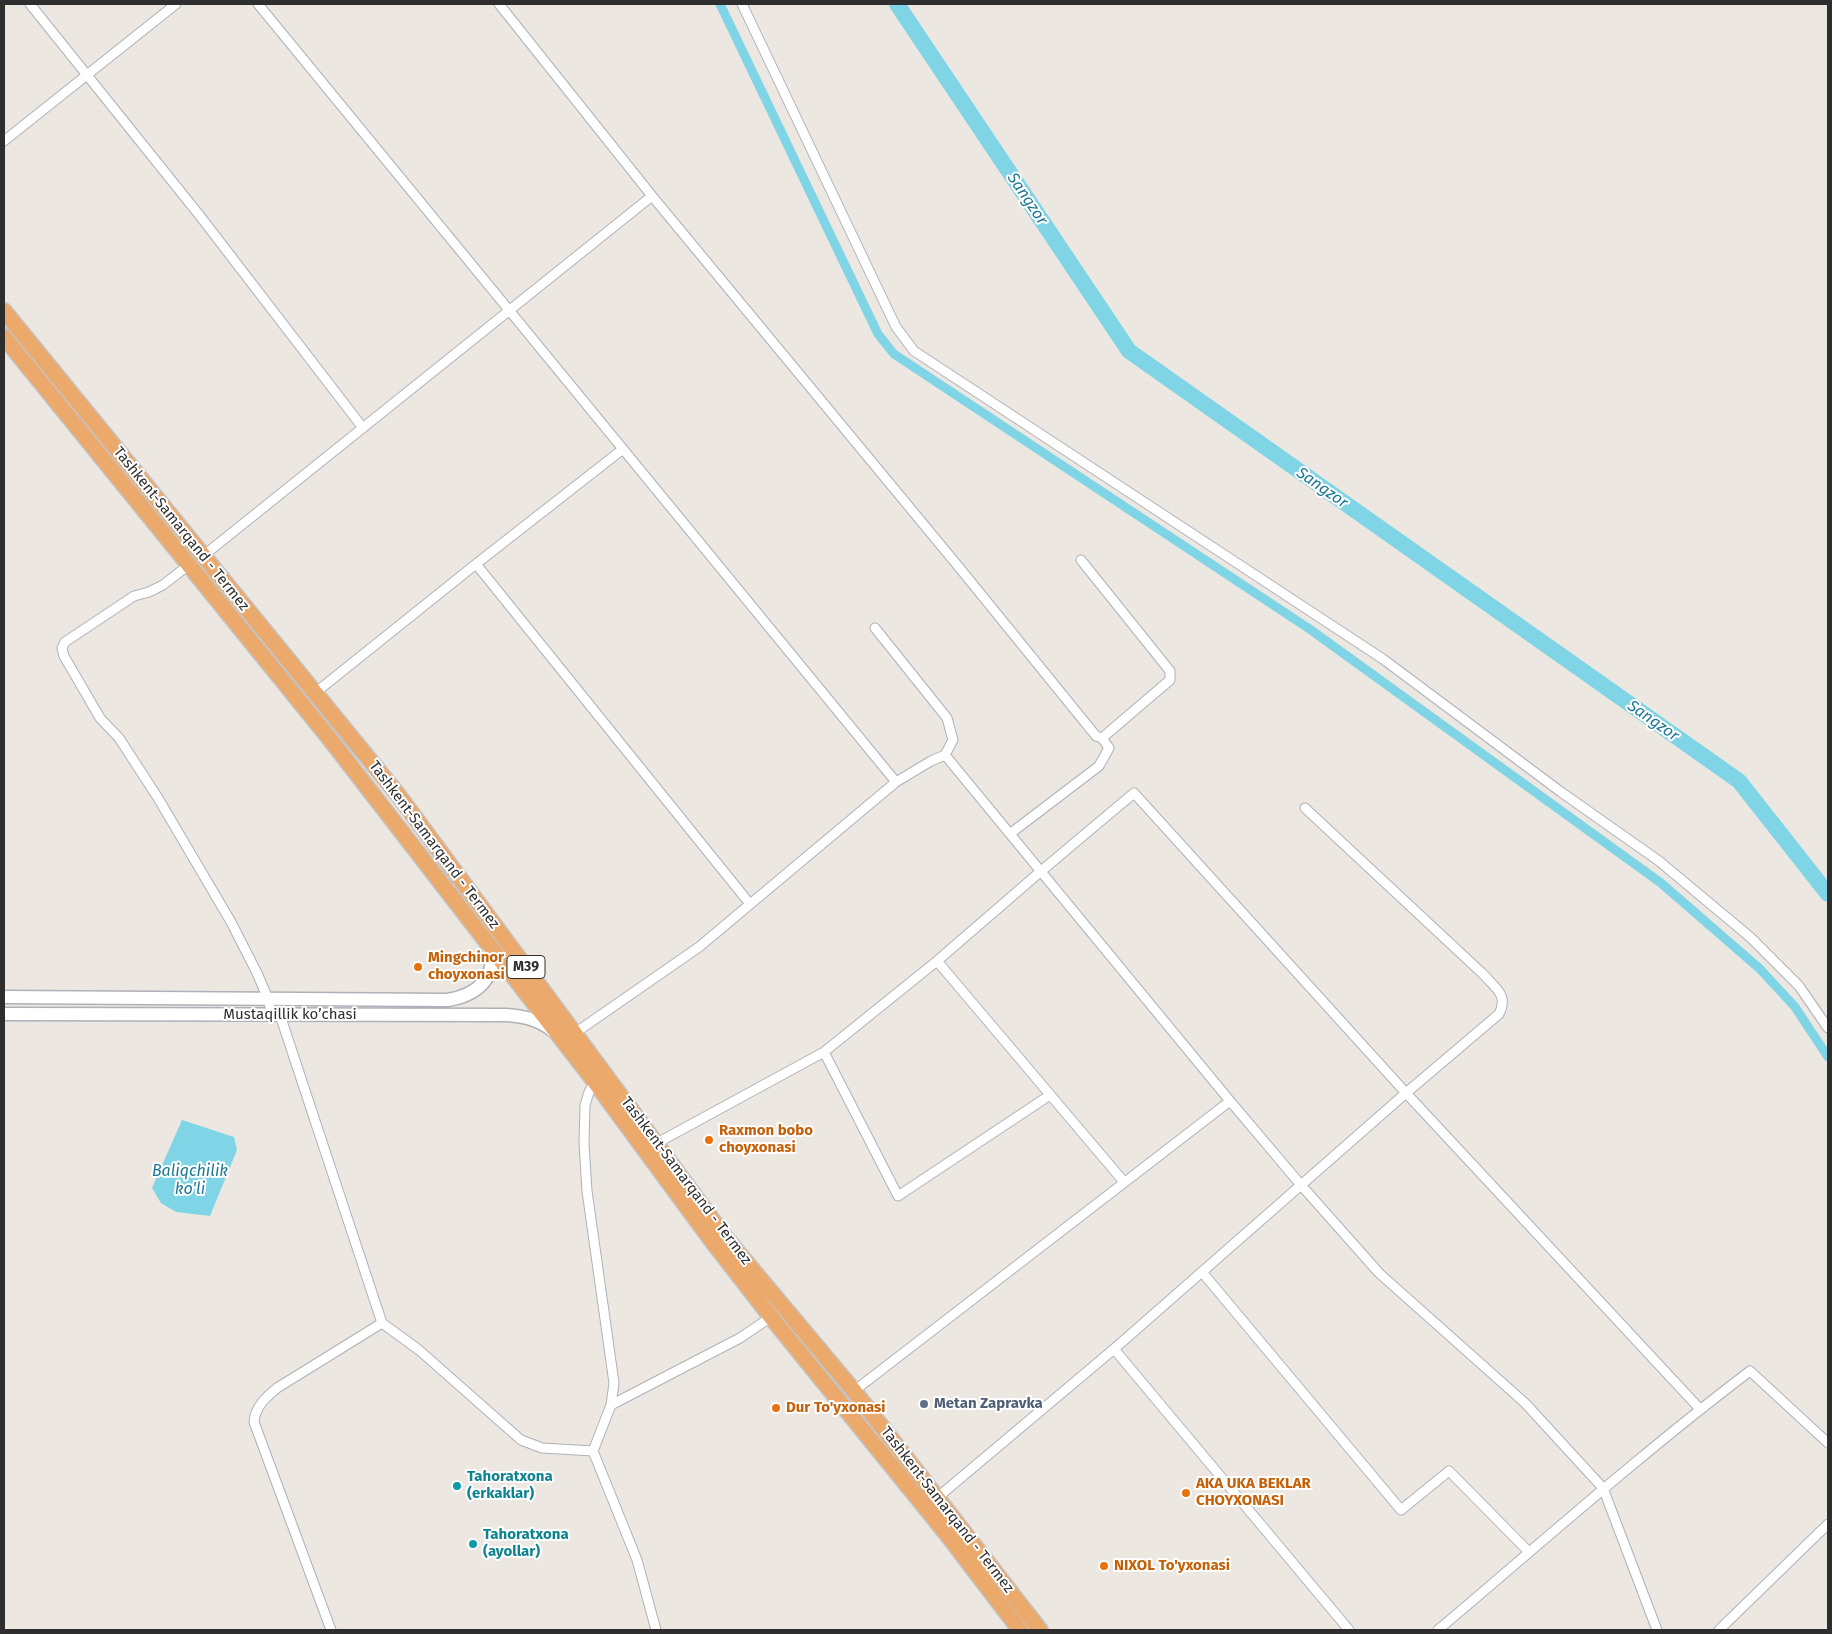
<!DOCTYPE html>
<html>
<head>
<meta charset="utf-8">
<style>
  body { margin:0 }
  #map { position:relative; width:1832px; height:1634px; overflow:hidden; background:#ede7e2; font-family:"Fira Sans",sans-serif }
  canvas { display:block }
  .frame { position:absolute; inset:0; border:5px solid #2e2e2e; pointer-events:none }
</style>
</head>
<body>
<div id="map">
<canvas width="1832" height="1634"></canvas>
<div class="frame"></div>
</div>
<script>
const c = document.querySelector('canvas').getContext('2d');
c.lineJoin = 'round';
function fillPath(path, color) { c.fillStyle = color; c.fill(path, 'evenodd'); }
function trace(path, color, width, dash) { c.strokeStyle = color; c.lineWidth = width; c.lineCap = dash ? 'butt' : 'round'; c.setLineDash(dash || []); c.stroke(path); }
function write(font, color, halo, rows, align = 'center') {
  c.font = font + ' "Fira Sans",sans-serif'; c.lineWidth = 4; c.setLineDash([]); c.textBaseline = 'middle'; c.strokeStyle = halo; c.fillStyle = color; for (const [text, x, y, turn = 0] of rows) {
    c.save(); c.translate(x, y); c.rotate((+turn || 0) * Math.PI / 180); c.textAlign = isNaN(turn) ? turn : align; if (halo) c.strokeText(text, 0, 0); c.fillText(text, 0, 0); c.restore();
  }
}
const water = new Path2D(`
  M 182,1120 L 234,1137 L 237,1150 L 210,1216 L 176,1212 L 161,1203 L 152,1188 Z`);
const canal = new Path2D(`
  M 720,4 L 878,334 L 894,354 L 1311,630 L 1661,883 L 1760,969 L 1795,1007 L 1828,1057`);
const river = new Path2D(`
  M 897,4 L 1129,351 L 1739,781 L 1828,894`);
const minor = new Path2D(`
  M 30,4 L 200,216 L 363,428
  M 258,4 L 896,782
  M 499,4 L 652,196 L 958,566 L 1096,736 L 1102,738 L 1170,680 L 1170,671 L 1081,560
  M 742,4 L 896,327 L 914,351 L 1383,659 L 1561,792 L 1659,861 L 1750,937 L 1799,986 L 1828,1028
  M 4,141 L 176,4
  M 203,556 L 652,196
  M 190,564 L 163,585 L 149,592 L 134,596 L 65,642 L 62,648 L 64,656 L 100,718 L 119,738 L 158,798 L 231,922 L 257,973 L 268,999 L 272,1015
  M 476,564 L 750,904
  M 875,628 L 947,718 L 953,740 L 945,755
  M 315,693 L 476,564 L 623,449
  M 1011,833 L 1099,766 L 1109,748 L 1102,738
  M 937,961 L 1124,1182
  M 280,1015 L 382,1323 L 277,1388 C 266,1397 255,1407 254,1422 L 331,1630
  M 575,1033 L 699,947 L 896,782 L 931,761 L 945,755 L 1230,1101 L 1301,1185 L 1379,1273 L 1525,1403 L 1603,1488 L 1657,1630
  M 824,1052 L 898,1196 L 1050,1095
  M 657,1143 L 824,1052 L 937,961 L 1040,872 L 1134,793 L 1406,1093 L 1700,1409
  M 1202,1272 L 1401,1510 L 1449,1471 L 1529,1552
  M 382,1323 L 419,1350 L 521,1440 L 542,1448 L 593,1451 L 611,1405 L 614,1383 L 587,1191 L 584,1143 L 585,1105 L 589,1092 L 595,1082
  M 1114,1349 L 1349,1630
  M 854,1391 L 1230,1101
  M 611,1405 L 740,1338 L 771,1317
  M 593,1451 L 637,1560 L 656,1630
  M 938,1497 L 1114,1349 L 1406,1093 L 1499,1014 C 1509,995 1495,988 1483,974 L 1305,808
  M 1438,1630 C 1541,1543 1642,1453 1750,1371 L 1828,1443
  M 1719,1630 L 1828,1524`);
const secondary = new Path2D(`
  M 4,997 L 447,1000 C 475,996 501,977 488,946
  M 4,1014 L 505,1015 C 523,1016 538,1019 553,1031`);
const trunk = new Path2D(`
  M 4,311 L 399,796 L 725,1237 L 854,1391 L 1040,1630
  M 4,337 L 326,734 L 595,1082 L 712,1241 L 771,1317 L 946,1533 L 1020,1630`);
const markers = [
  [418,967,5,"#e8710a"],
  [709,1140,5,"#e8710a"],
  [924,1404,5,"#5c6f8a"],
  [776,1408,5,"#e8710a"],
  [457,1486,5,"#0f9aa8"],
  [1186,1493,5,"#e8710a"],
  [473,1544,5,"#0f9aa8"],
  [1104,1566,5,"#e8710a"]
];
const shields = [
  [526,967,38]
];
const shieldNames = [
  ["M39",526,967]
];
const streetNames = [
  ["Tashkent-Samarqand - Termez",181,529,51],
  ["Tashkent-Samarqand - Termez",434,845,53],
  ["Mustaqillik ko’chasi",290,1015],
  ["Tashkent-Samarqand - Termez",686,1181,53],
  ["Tashkent-Samarqand - Termez",947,1510,52]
];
const foodNames = [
  ["Mingchinor",428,958],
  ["choyxonasi",428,975],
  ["Raxmon bobo",719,1131],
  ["choyxonasi",719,1148],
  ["Dur To'yxonasi",786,1408],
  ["AKA UKA BEKLAR",1196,1484],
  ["CHOYXONASI",1196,1501],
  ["NIXOL To'yxonasi",1114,1566]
];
const serviceNames = [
  ["Metan Zapravka",934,1404]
];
const cultureNames = [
  ["Tahoratxona",467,1477],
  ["(erkaklar)",467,1494],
  ["Tahoratxona",483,1535],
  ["(ayollar)",483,1552]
];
const waterNames = [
  ["Sangzor",1027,199,56],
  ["Sangzor",1322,488,35],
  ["Sangzor",1653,721,35],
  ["Baliqchilik",190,1172],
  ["ko'li",190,1190]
];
fillPath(water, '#7fd5e5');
trace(canal, '#7fd5e5', 9);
trace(river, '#7fd5e5', 16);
trace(minor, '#aeb1b8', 11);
trace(secondary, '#aeb1b8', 15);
trace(trunk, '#c4c4c4', 18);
trace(minor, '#fff', 9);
trace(secondary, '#fff', 12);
trace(trunk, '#eca96c', 15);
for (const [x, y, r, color] of markers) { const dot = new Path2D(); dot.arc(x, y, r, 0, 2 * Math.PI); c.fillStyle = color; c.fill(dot); trace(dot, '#fff', 2); }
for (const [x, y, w] of shields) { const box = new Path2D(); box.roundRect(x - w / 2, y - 11.5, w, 23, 4); c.fillStyle = '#fff'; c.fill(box); trace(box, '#2e2e2e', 1); }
write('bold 14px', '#2e2e2e', null, shieldNames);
write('15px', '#2e2e2e', '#fff', streetNames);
write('bold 15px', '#c56008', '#fff', foodNames, 'left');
write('bold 15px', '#4e5e75', '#fff', serviceNames, 'left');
write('bold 15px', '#0d838f', '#fff', cultureNames, 'left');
write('italic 16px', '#1a7895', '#fff', waterNames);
</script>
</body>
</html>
